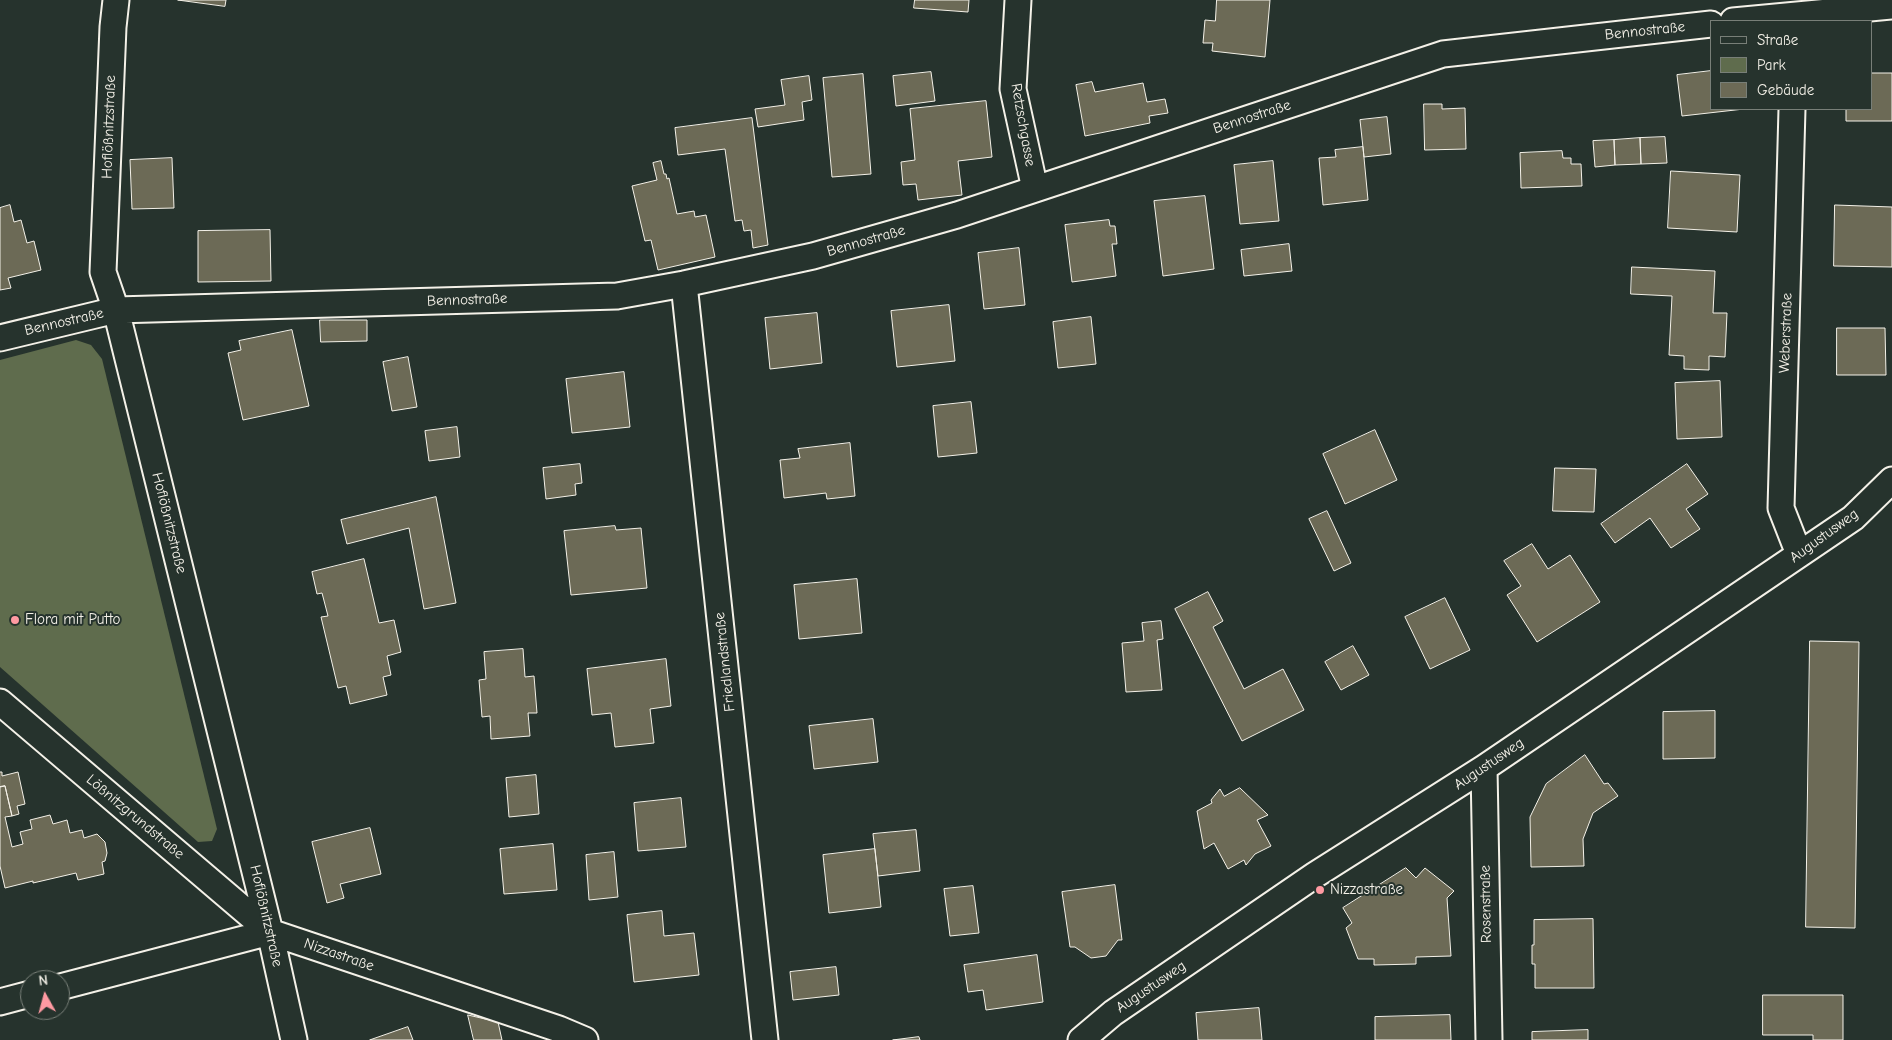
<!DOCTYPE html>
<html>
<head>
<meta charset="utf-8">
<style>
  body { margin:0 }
  #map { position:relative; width:1892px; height:1040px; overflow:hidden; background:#26332d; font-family:"Comic Neue",sans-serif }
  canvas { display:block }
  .legend { position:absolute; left:1710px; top:20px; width:162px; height:90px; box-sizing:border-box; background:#26332d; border:1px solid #787f78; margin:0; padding:6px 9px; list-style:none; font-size:15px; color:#f4f1e8 }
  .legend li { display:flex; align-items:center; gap:10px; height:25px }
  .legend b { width:25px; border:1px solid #787f78 }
  .north { position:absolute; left:20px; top:970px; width:50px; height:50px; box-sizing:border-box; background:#26332d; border:1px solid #787f78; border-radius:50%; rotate:353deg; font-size:14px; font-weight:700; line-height:20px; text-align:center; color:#f4f1e8 }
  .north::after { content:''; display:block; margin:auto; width:18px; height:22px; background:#ff9aa2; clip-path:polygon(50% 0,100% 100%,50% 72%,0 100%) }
</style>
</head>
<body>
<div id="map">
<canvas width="1892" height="1040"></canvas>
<ul class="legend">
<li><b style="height:6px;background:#26332d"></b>Straße</li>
<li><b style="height:14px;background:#5f6c4d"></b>Park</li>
<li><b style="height:14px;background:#6c6a56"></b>Gebäude</li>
</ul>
<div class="north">N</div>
</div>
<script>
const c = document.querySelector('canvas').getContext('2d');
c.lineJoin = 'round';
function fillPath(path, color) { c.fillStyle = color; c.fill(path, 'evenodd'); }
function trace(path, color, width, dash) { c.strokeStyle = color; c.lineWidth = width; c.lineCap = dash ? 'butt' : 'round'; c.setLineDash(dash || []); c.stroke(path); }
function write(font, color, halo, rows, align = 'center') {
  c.font = font + ' "Comic Neue",sans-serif'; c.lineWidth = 4; c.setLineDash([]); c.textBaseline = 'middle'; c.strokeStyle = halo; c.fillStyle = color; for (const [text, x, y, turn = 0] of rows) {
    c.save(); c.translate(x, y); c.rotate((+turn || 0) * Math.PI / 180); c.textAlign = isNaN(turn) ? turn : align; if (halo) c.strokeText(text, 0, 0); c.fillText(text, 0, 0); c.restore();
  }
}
const green = new Path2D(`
  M 76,340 L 91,345 L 102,359 L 217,829 L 212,841 L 198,842 L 0,667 L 0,360 Z`);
const building = new Path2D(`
  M 178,0 L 226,0 L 225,6 Z
  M 915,0 L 969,0 L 968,12 L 914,8 Z
  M 1217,0 L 1270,0 L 1265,57 L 1212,51 L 1213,43 L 1203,43 L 1205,20 L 1215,21 Z
  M 1711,71 L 1711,109 L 1744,109 L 1682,116 L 1677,75 Z
  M 931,72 L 935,101 L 896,106 L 893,76 Z
  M 1871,73 L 1892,73 L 1892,121 L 1846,121 L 1846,109 L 1871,109 Z
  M 863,74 L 871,174 L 832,177 L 823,78 Z
  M 809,76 L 812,100 L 802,102 L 804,120 L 758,127 L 755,109 L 785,105 L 781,80 Z
  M 1092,82 L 1095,92 L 1143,83 L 1147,102 L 1165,99 L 1168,113 L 1149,116 L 1150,123 L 1085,136 L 1076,85 Z
  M 986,101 L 992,157 L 958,161 L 962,195 L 918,200 L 916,184 L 903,185 L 901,162 L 915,160 L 910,109 Z
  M 1424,104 L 1442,104 L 1442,109 L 1465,108 L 1466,149 L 1425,150 Z
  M 1387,117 L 1391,154 L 1364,157 L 1360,120 Z
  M 752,118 L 768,245 L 753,248 L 751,230 L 744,231 L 742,220 L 735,221 L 725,149 L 678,155 L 675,128 Z
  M 1665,137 L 1667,163 L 1641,164 L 1640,138 Z
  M 1640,138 L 1641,164 L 1615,165 L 1614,140 Z
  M 1614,140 L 1615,165 L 1595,167 L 1593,141 Z
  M 1363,147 L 1368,200 L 1323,205 L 1319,158 L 1336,157 L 1335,150 Z
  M 1562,151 L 1563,158 L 1571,158 L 1571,164 L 1581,164 L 1582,186 L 1521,188 L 1520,153 Z
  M 172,158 L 174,208 L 132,209 L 130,160 Z
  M 661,161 L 664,174 L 666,174 L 667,179 L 669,178 L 677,214 L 694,211 L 695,217 L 706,215 L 715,257 L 658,270 L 651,240 L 645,241 L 632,186 L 657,180 L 653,163 Z
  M 1273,161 L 1279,221 L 1240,224 L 1234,165 Z
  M 1671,171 L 1740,175 L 1737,232 L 1668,228 Z
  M 1205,196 L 1214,269 L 1163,276 L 1154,201 Z
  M 10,205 L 14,222 L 21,220 L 27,243 L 34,241 L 41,270 L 8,278 L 11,288 L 0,290 L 0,208 Z
  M 1835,205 L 1892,207 L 1892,267 L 1834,266 Z
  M 1109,220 L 1110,226 L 1115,226 L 1117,244 L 1112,244 L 1116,276 L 1072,282 L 1065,225 Z
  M 270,230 L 271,281 L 198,282 L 198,231 Z
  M 1289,244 L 1292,271 L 1244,276 L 1241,250 Z
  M 1019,248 L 1025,305 L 984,309 L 978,253 Z
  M 1632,267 L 1715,271 L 1713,313 L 1727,313 L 1725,357 L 1709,356 L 1709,370 L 1684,369 L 1684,356 L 1669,355 L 1672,296 L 1631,294 Z
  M 949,305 L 955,361 L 897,367 L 891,311 Z
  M 817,313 L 822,363 L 770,369 L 765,318 Z
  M 1091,317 L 1096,364 L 1058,368 L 1053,322 Z
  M 320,320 L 367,320 L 367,341 L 321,342 Z
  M 1837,328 L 1885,328 L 1886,375 L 1837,375 Z
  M 292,330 L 309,406 L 243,420 L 228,353 L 241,350 L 239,341 Z
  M 408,357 L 417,407 L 392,411 L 383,362 Z
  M 624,372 L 630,427 L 572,433 L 566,379 Z
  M 1720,381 L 1722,437 L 1677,439 L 1675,383 Z
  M 971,402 L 977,453 L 938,457 L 933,406 Z
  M 457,427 L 460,457 L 429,461 L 425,431 Z
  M 1375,430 L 1397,480 L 1345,504 L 1323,454 Z
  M 850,443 L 855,496 L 827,499 L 826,493 L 784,498 L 780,460 L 800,458 L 798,449 Z
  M 580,464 L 582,483 L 575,484 L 576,495 L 546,499 L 543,468 Z
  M 1687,464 L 1708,494 L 1686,509 L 1700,529 L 1671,548 L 1650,518 L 1615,543 L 1601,524 Z
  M 1555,468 L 1596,469 L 1594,512 L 1553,511 Z
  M 436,497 L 456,603 L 424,609 L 409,528 L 347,544 L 341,520 Z
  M 1327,511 L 1351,563 L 1334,571 L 1309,519 Z
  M 615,526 L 616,530 L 641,528 L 647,588 L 571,595 L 564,531 Z
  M 1532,544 L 1548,569 L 1570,555 L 1600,602 L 1537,642 L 1507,595 L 1521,586 L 1504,561 Z
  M 364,559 L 379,623 L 394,620 L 401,652 L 387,656 L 391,675 L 383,677 L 387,695 L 350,704 L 346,686 L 338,688 L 321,617 L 328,616 L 322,593 L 317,594 L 312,572 Z
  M 857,579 L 862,633 L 799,639 L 794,585 Z
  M 1208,592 L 1223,621 L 1213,627 L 1244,689 L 1283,669 L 1304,710 L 1242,741 L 1175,609 Z
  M 1445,598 L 1470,650 L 1430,669 L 1405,617 Z
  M 1161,621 L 1163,639 L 1157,640 L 1162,690 L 1126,692 L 1122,643 L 1144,641 L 1142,623 Z
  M 1810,641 L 1859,642 L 1855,928 L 1806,927 Z
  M 1353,646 L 1369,675 L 1341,690 L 1325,662 Z
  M 523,649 L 525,677 L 534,676 L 537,713 L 528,713 L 530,736 L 491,739 L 490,716 L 482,717 L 479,680 L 486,679 L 484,652 Z
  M 666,659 L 671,706 L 650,709 L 654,743 L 615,747 L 611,713 L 592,715 L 587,669 Z
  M 1715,711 L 1715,758 L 1663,759 L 1663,712 Z
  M 873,719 L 878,762 L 814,769 L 809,726 Z
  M 1585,755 L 1604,784 L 1608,783 L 1618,796 L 1593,813 L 1583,839 L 1584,866 L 1531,867 L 1530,817 L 1546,784 Z
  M 0,772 L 2,772 L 2,776 L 18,772 L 25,804 L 17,806 L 19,814 L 12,816 L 5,786 L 0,787 Z
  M 536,775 L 539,814 L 509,817 L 506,778 Z
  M 5,786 L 12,816 L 5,817 L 12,847 L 23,844 L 20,832 L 32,829 L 30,820 L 50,815 L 53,824 L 67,820 L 70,833 L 82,830 L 84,838 L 97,834 L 105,842 L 107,853 L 105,861 L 102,862 L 104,874 L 78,880 L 76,873 L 33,883 L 33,881 L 5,888 L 0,866 L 0,787 Z
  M 1240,788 L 1268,815 L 1257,820 L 1271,846 L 1255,854 L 1246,865 L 1244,860 L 1228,869 L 1214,843 L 1204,849 L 1197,811 L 1212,803 L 1211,800 L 1220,789 L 1224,796 Z
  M 681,798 L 686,847 L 638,851 L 634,803 Z
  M 370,828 L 381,874 L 340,884 L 344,898 L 327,903 L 312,842 Z
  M 916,830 L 920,871 L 878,876 L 873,834 Z
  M 553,844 L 557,890 L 504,894 L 500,849 Z
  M 875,849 L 881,907 L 829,913 L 823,855 Z
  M 614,852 L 618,897 L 589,900 L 586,855 Z
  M 1406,868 L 1416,878 L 1425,868 L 1454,891 L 1447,898 L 1451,956 L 1416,957 L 1416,964 L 1374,965 L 1374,959 L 1358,959 L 1346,928 L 1352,923 L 1343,908 Z
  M 1115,885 L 1122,940 L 1118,940 L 1106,956 L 1091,958 L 1075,947 L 1070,947 L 1062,892 Z
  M 973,886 L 979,933 L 950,936 L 944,889 Z
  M 662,911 L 664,936 L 694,933 L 699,975 L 634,982 L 627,915 Z
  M 1593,919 L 1594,988 L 1535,988 L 1535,964 L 1532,964 L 1532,945 L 1534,945 L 1534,920 Z
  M 1037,955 L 1043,1002 L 986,1010 L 983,990 L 968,992 L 964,965 Z
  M 836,967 L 839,995 L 793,1000 L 790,972 Z
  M 1763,995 L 1843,995 L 1843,1040 L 1813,1040 L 1813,1035 L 1763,1035 Z
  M 1259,1008 L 1262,1040 L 1198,1040 L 1196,1013 Z
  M 468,1015 L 498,1022 L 502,1040 L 474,1040 Z
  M 1450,1015 L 1451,1040 L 1375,1040 L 1375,1017 Z
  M 408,1027 L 413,1040 L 370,1040 Z
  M 1588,1030 L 1588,1040 L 1532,1040 L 1532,1032 Z
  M 919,1037 L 920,1040 L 893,1040 Z`);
const minor = new Path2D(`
  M 116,0 L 113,27 L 103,272 L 116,310 L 270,932 L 294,1040
  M 1018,0 L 1013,89 L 1035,189
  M 1733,21 L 1892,6
  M 1792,109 L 1781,508 L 1799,554
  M 684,284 L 765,1040
  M 0,338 L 116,310 L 617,296 L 684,284 L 813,256 L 957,215 L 1443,54 L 1711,24
  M 0,702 L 270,932
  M 1484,768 L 1489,1040
  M 60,987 L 270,932 L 559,1029 L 585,1040
  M 0,1002 L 30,994
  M 1081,1040 L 1113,1013 L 1315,875 L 1484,768 L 1853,518 L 1892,480`);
const markers = [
  [15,620,5,"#ff9aa2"],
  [1320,890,5,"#ff9aa2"]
];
const streetNames = [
  ["Bennostraße",1645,31,-6],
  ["Bennostraße",1252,117,-18],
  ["Retzschgasse",1023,125,80],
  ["Hoflößnitzstraße",109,127,-88],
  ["Bennostraße",866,241,-16],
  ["Bennostraße",467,300,-2],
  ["Bennostraße",64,322,-13],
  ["Weberstraße",1786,333,-88],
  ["Hoflößnitzstraße",169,523,76],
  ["Augustusweg",1824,536,-36],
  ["Friedlandstraße",725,662,-96],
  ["Augustusweg",1489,764,-34],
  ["Lößnitzgrundstraße",135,817,40],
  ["Rosenstraße",1486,904,-91],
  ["Hoflößnitzstraße",266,916,77],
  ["Nizzastraße",339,955,19],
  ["Augustusweg",1151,987,-34]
];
const poiNames = [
  ["Flora mit Putto",25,620],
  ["Nizzastraße",1330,890]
];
fillPath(green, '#5f6c4d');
fillPath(building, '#6c6a56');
trace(building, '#f4f1e8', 1);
trace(minor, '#f4f1e8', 29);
trace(minor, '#26332d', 25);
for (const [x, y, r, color] of markers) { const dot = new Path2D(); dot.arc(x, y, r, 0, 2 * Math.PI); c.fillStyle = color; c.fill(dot); trace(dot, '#26332d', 2); }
write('15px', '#f4f1e8', '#26332d', streetNames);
write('15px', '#f4f1e8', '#26332d', poiNames, 'left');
</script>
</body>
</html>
